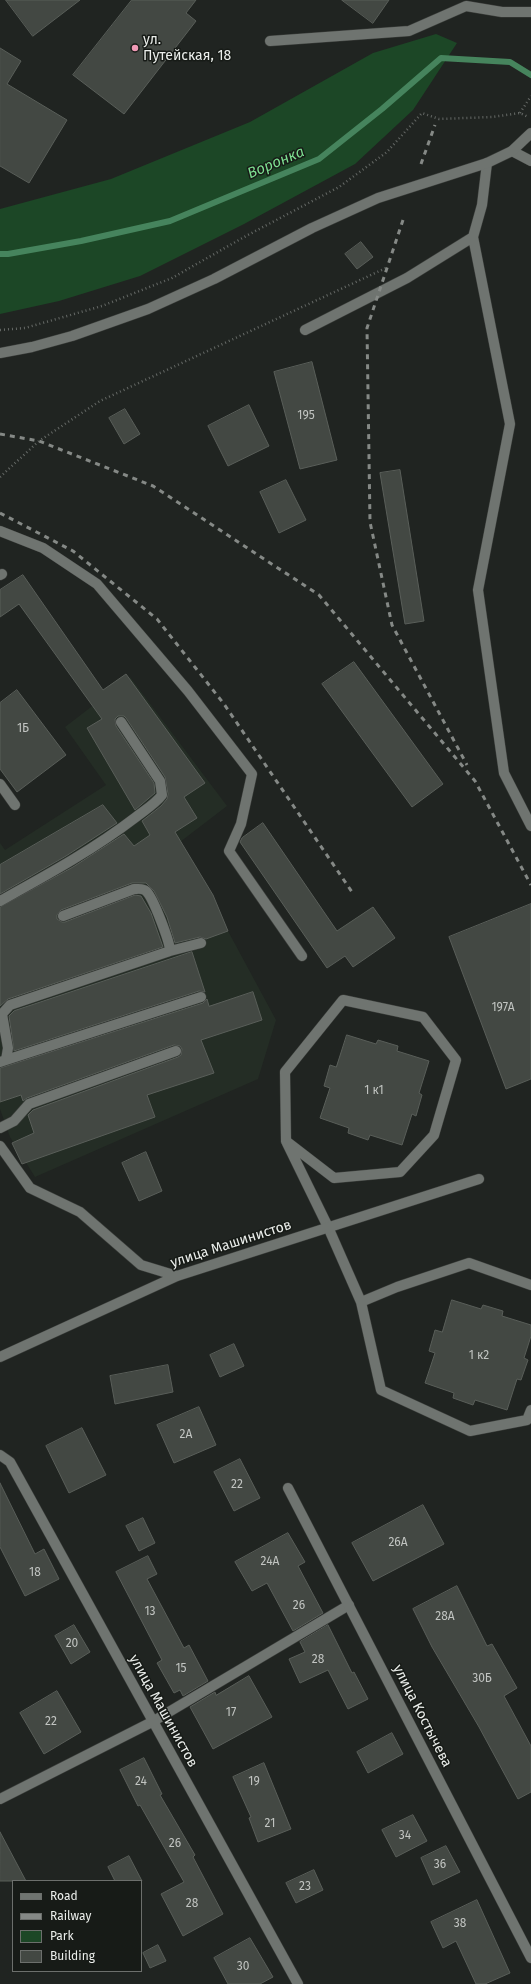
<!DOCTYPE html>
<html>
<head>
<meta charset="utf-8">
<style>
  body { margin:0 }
  #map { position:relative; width:531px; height:1984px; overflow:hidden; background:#202421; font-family:"Fira Sans",sans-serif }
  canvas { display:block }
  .legend { position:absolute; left:12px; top:1880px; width:130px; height:92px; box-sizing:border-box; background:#171b17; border:1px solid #6c6f6c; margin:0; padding:5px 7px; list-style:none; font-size:12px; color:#ebeeeb }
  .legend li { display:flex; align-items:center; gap:8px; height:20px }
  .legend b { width:20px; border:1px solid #6c6f6c }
</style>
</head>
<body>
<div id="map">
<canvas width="531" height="1984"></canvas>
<ul class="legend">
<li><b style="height:5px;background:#6f7470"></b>Road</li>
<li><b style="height:5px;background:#858986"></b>Railway</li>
<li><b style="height:11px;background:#1c4726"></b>Park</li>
<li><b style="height:11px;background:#434843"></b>Building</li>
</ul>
</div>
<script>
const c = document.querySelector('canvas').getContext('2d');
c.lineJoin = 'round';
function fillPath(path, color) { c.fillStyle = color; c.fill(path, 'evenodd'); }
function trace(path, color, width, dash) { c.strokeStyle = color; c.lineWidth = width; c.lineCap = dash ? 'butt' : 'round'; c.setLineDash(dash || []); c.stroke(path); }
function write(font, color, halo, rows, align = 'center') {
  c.font = font + ' "Fira Sans",sans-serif'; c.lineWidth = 3; c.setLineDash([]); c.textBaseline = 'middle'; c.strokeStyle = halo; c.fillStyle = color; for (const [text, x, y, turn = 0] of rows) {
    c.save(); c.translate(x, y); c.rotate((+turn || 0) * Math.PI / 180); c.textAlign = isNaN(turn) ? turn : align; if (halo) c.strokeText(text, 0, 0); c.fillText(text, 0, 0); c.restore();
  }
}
const built = new Path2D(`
  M 130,677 L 227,806 L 180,842 L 276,1020 L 258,1079 L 35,1177 L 10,1137 L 0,1109 L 0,843 L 5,850 L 106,785 L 65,727 Z`);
const green = new Path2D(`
  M 436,34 L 457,43 L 413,110 L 355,164 L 244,224 L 140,276 L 59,301 L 0,314 L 0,209 L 111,179 L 250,122 L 373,53 Z`);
const stream = new Path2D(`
  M 0,254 L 8,254 L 81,241 L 170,221 L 319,159 L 382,109 L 441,58 L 510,62 L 531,75`);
const building = new Path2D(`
  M 6,0 L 80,0 L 33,36 Z
  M 132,0 L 196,0 L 186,13 L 196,21 L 124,114 L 73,75 Z
  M 342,0 L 389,0 L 373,23 Z
  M 0,48 L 21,61 L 7,84 L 67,120 L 29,183 L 0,166 Z
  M 361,242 L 373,257 L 357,269 L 345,254 Z
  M 312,362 L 337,460 L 300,469 L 274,372 Z
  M 249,405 L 269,446 L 228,466 L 208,426 Z
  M 125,409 L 140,434 L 124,444 L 109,418 Z
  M 400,470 L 424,621 L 405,624 L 380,473 Z
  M 286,480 L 306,520 L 279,533 L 260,492 Z
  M 23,575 L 103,690 L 126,674 L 205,783 L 184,797 L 197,818 L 175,832 L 213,895 L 228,931 L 206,939 L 200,937 L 175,943 L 167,917 L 154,891 L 146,883 L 132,883 L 61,910 L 57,915 L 57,919 L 62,922 L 65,922 L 135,895 L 141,896 L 151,913 L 163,947 L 8,999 L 0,1006 L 0,907 L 73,867 L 124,834 L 134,846 L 150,835 L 142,821 L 161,806 L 167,799 L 168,794 L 165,777 L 126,718 L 124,716 L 118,716 L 115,719 L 116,726 L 154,783 L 155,793 L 135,810 L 87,728 L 102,719 L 19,604 L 0,617 L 0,590 Z
  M 354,662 L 443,784 L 412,807 L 322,684 Z
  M 17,690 L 66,755 L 17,792 L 0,769 L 0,703 Z
  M 103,805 L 117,823 L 66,856 L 0,894 L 0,865 Z
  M 263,823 L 337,931 L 373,907 L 395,938 L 353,967 L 345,956 L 327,968 L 240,842 L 242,838 Z
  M 531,904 L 531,1079 L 506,1089 L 449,937 Z
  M 192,952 L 205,992 L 199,991 L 14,1051 L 9,1016 L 14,1011 Z
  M 253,992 L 262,1020 L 201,1040 L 214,1073 L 147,1095 L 155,1117 L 22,1164 L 12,1143 L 34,1133 L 28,1115 L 33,1110 L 178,1057 L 181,1055 L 182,1049 L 180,1046 L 174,1045 L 27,1098 L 23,1101 L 21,1095 L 0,1102 L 0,1068 L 203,1003 L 207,999 L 209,1006 Z
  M 347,1035 L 376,1044 L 378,1040 L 398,1046 L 397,1051 L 429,1061 L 419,1093 L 422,1095 L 416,1116 L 412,1114 L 402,1145 L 370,1135 L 368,1140 L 348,1133 L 349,1128 L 320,1118 L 330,1088 L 324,1086 L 330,1065 L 336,1067 Z
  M 146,1152 L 162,1191 L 139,1201 L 122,1163 Z
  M 452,1300 L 481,1309 L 483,1305 L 503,1311 L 502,1316 L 531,1325 L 531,1336 L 524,1358 L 528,1360 L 521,1380 L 517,1379 L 507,1410 L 475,1400 L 473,1405 L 453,1398 L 454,1393 L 425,1383 L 435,1353 L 429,1351 L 435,1330 L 442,1332 Z
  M 234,1344 L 244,1366 L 220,1377 L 210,1355 Z
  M 168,1365 L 173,1392 L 115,1404 L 110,1376 Z
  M 199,1407 L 216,1445 L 174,1463 L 157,1425 Z
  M 82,1428 L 106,1475 L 69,1493 L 46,1446 Z
  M 240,1459 L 260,1498 L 234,1511 L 214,1472 Z
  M 0,1483 L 35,1554 L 44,1549 L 59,1579 L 25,1596 L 0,1547 Z
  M 423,1505 L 444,1544 L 373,1581 L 352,1543 Z
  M 143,1518 L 155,1543 L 139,1551 L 126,1526 Z
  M 288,1533 L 305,1562 L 298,1566 L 323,1613 L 293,1631 L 267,1583 L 252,1591 L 235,1562 Z
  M 148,1556 L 157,1574 L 147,1579 L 184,1648 L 189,1645 L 208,1681 L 183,1696 L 180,1690 L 174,1693 L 157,1663 L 162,1660 L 116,1572 Z
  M 457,1586 L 487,1646 L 492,1644 L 517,1688 L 504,1696 L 531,1746 L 531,1792 L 518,1799 L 479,1727 L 432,1647 L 413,1609 Z
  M 74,1625 L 90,1652 L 71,1664 L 55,1636 Z
  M 328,1625 L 352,1673 L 354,1672 L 368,1699 L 348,1709 L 328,1670 L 300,1683 L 289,1659 L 305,1652 L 300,1642 Z
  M 249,1676 L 272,1717 L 213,1749 L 190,1707 L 215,1692 L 216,1695 Z
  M 57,1691 L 81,1732 L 44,1754 L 20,1713 Z
  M 392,1733 L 403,1754 L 368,1773 L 357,1752 Z
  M 144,1758 L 162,1794 L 160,1795 L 195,1855 L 193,1857 L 223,1914 L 183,1936 L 161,1894 L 184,1882 L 140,1805 L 138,1806 L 120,1770 Z
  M 264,1763 L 291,1829 L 258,1842 L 249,1818 L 251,1817 L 233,1777 Z
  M 413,1815 L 427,1841 L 396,1857 L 382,1830 Z
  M 0,1832 L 26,1881 L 0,1881 Z
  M 446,1846 L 460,1872 L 433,1885 L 421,1858 Z
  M 129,1856 L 142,1881 L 115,1881 L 108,1867 Z
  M 314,1870 L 323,1890 L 296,1903 L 286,1883 Z
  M 477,1900 L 510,1973 L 485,1984 L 476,1984 L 456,1941 L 443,1948 L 431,1922 Z
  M 250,1938 L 273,1977 L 260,1984 L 228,1984 L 214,1958 Z
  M 158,1945 L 166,1961 L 150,1968 L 143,1953 Z`);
const path = new Path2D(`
  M 520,113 L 531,96
  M 0,330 L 25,328 L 102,306 L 172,278 L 246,236 L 339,187 L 387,152 L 422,113 L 439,119 L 492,117 L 520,113 L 528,117
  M 0,477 L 39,441 L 100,401 L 386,268 L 388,269`);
const service = new Path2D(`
  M 270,41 L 409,31 L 466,6 L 502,12 L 531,12
  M 487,163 L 482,205 L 473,237 L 510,424 L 478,590 L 504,773 L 531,826
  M 305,330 L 407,278 L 473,237
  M 0,531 L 43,548 L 97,584 L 188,691 L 252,774 L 241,824 L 229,851 L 302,956
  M 0,575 L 2,574
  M 0,784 L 15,805
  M 0,901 C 47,875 93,850 136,817 C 145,810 155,804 162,795 L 160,781 L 121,722
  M 170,951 L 201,943
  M 6,1060 L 201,997
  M 0,1062 L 6,1060 L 8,1048 L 2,1014 L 10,1005 L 170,951 C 170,942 153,897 146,891 C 143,888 138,889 134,889 L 63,916
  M 0,1128 L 14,1121 L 29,1104 L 176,1051
  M 286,1141 L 334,1178 L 400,1172 L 434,1135 L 456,1060 L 423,1017 L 343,1000 L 285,1072 L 286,1141 L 328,1227 L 361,1302 L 381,1390 L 470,1431 L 527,1420 L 531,1410
  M 361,1302 L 397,1287 L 469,1263 L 531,1285
  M 0,1799 L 152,1722 L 349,1605`);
const minor = new Path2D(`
  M 512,151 L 531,161
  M 0,1146 L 30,1188 L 80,1212 L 141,1265 L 177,1276
  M 0,1357 L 177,1276 L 479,1179
  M 0,1455 L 10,1462 L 298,1984
  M 288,1488 L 531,1958`);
const tertiary = new Path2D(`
  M 0,353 L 32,347 L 72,336 L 148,309 L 214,279 L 312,228 L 378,198 L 487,163 L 512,151 L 531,133`);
const rail = new Path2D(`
  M 421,164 L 435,125
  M 403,220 L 367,328 L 370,522 L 392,625 L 467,765
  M 0,434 L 39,441 L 153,486 L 319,595 L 475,781 L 531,885
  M 0,513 L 73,551 L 157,619 L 224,704 L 352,892`);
const markers = [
  [135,48,4,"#f09ab6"]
];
const numberNames = [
  ["195",306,416],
  ["1Б",23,729],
  ["197А",503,1008],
  ["1 к1",374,1091],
  ["1 к2",479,1356],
  ["2А",186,1435],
  ["22",237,1485],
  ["26А",398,1543],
  ["24А",270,1562],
  ["18",35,1573],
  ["26",299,1606],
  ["13",150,1612],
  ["28А",445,1617],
  ["20",72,1644],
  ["28",318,1660],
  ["15",181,1669],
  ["30Б",482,1679],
  ["17",231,1713],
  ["22",51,1722],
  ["24",141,1782],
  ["19",254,1782],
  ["21",270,1824],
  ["34",405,1836],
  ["26",175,1844],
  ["36",440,1865],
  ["23",305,1887],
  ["28",192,1904],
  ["38",460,1924],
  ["30",243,1967]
];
const poiNames = [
  ["ул.",143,40],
  ["Путейская, 18",143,56]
];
const streetNames = [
  ["улица Машинистов",231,1244,-18],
  ["улица Машинистов",163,1711,61],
  ["улица Костычева",422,1716,63]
];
const waterNames = [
  ["Воронка",276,163,-23]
];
fillPath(built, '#242d25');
fillPath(green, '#1c4726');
trace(stream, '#46845d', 6);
fillPath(building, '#434843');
trace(building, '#595e59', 1);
trace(service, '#3c3f3c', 11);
trace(minor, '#3c3f3c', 11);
trace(tertiary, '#3c3f3c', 11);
trace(path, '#656966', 2.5, [1, 3]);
trace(service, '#6f7470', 10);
trace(minor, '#6f7470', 10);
trace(tertiary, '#6f7470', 10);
trace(rail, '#858986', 3, [5, 5]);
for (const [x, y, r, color] of markers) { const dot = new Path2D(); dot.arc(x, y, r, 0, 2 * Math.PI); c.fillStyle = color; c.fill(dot); trace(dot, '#171b17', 1.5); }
write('12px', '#c1c4c1', null, numberNames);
write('14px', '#ebeeeb', '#171b17', poiNames, 'left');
write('14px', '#ebeeeb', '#171b17', streetNames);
write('italic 15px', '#7dde90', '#171b17', waterNames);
</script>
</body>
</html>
